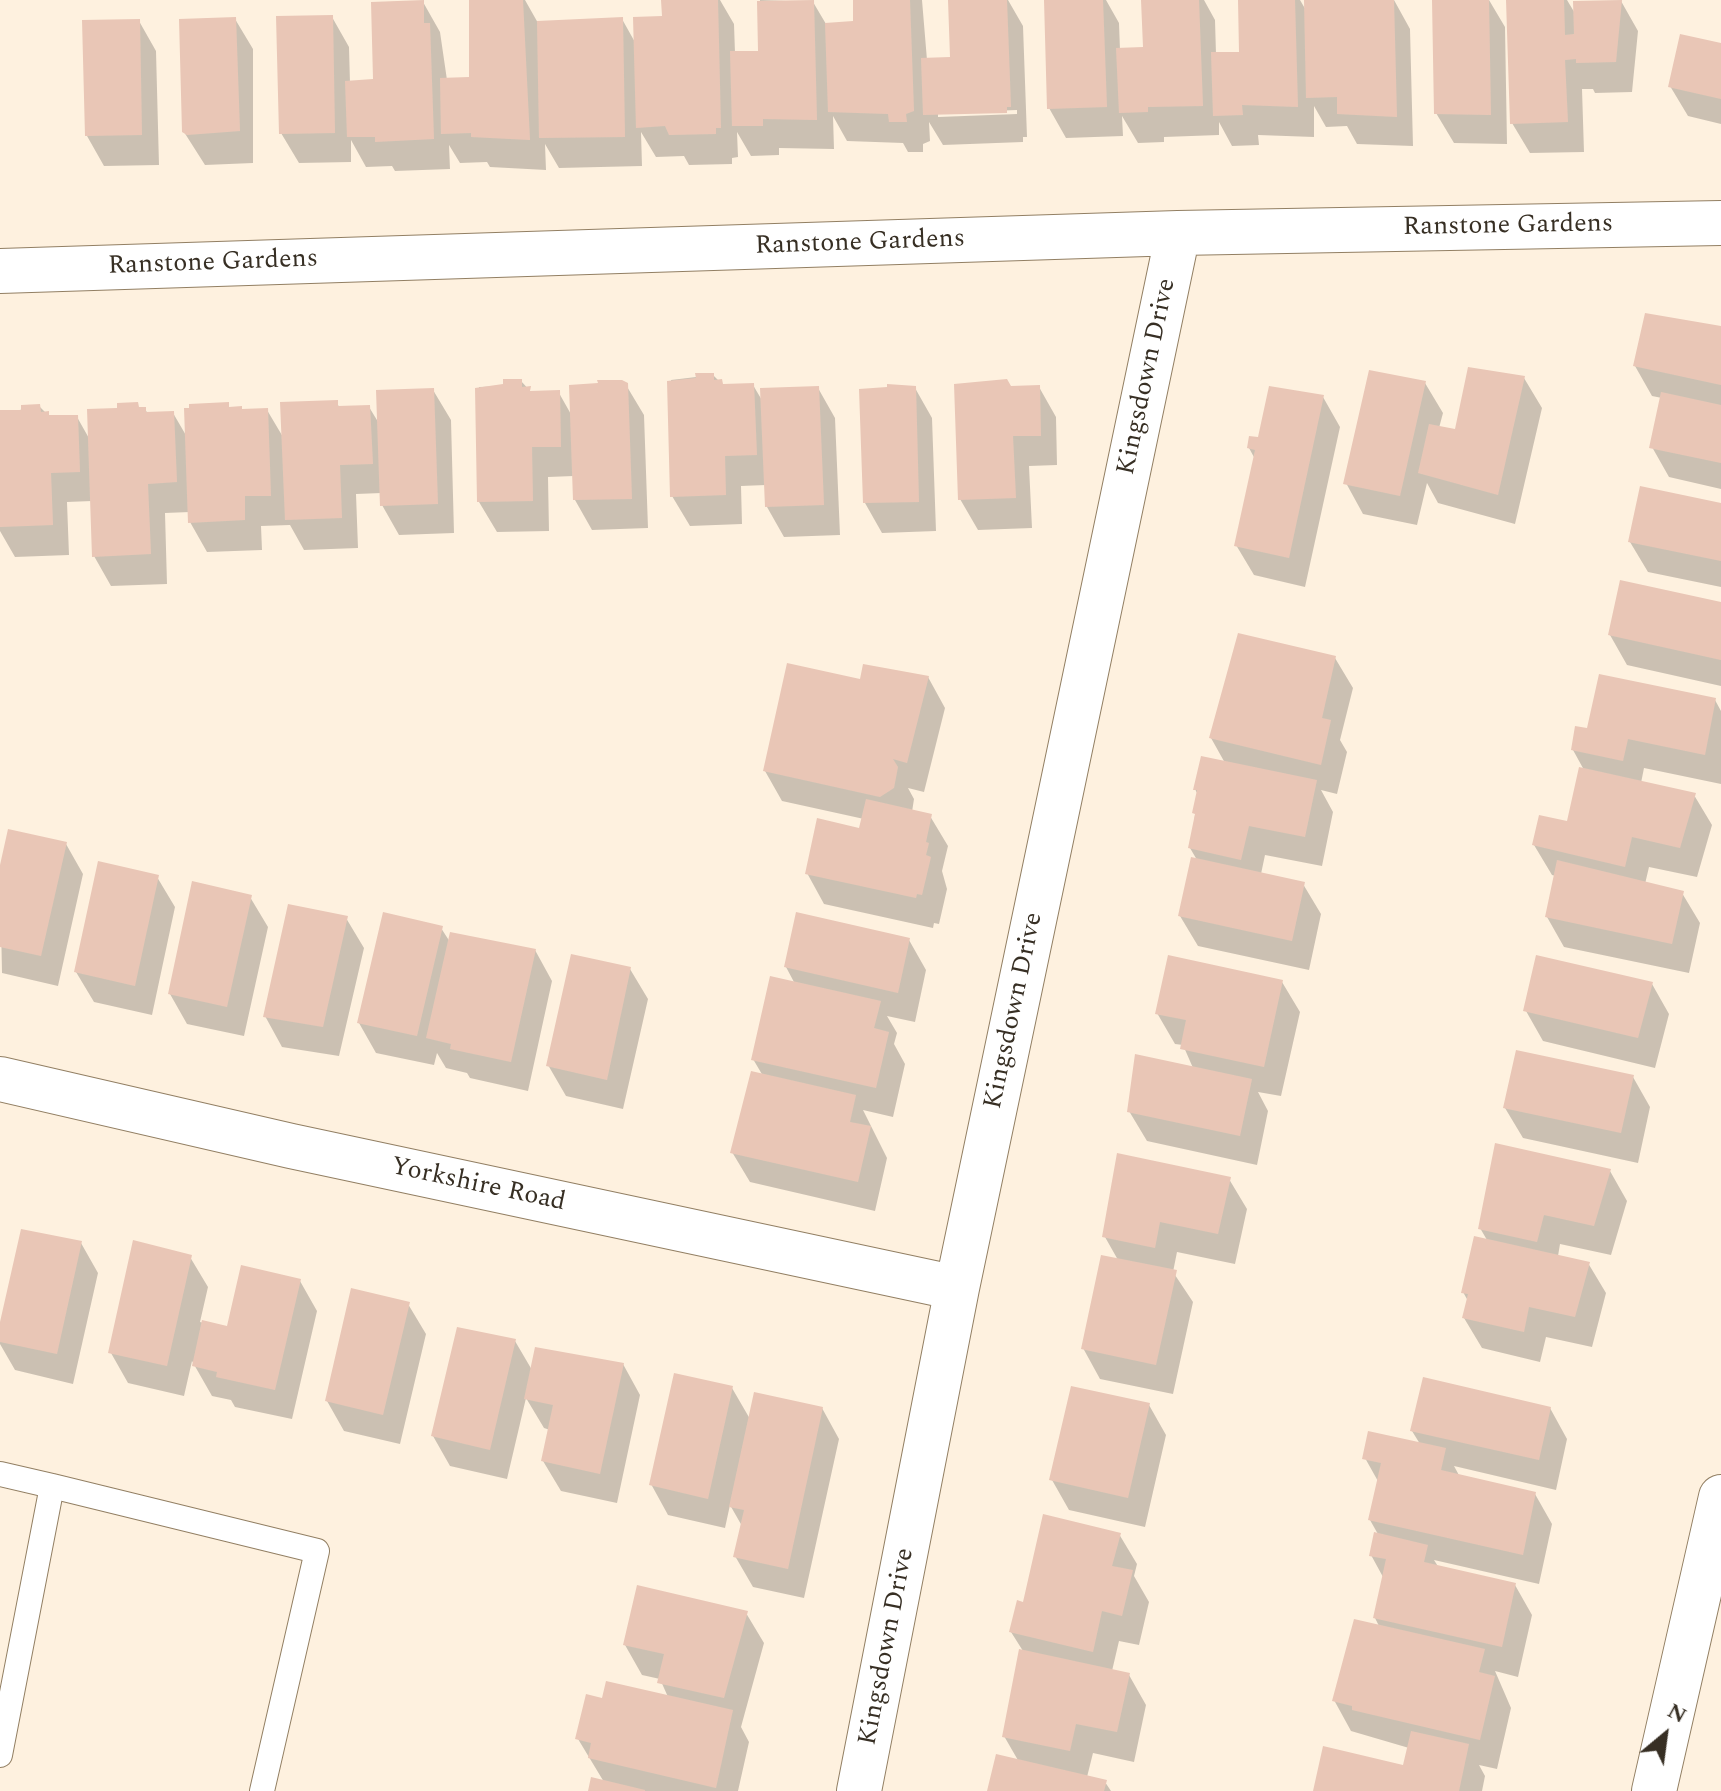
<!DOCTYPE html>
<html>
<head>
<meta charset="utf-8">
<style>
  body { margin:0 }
  #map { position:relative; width:1721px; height:1791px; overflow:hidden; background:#fef1df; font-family:Spectral,serif }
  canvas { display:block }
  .north { position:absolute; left:1625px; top:1695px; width:80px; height:80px; -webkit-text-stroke:6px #fff; paint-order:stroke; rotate:29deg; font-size:22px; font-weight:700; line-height:32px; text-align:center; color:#372f24 }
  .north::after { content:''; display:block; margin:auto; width:28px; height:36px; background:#372f24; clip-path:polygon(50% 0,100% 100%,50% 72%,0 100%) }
</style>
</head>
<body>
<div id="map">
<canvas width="1721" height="1791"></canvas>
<div class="north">N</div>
</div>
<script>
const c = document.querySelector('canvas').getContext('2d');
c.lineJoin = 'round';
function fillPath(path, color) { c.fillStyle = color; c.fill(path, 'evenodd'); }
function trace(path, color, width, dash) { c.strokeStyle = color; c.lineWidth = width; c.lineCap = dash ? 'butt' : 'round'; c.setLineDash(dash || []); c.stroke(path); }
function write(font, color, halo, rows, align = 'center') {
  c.font = font + ' Spectral,serif'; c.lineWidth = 8; c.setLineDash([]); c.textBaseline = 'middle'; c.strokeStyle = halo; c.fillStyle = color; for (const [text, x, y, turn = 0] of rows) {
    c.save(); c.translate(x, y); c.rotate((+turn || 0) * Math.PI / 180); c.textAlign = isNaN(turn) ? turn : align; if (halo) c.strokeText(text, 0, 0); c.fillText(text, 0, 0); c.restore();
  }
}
const shadow = new Path2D(`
  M 471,0 L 525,0 L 538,23 L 622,19 L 636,44 L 664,18 L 663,0 L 720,0 L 734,24 L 735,53 L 760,52 L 760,0 L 813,2 L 826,24 L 855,23 L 856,0 L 922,0 L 927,60 L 952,59 L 950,0 L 1008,0 L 1023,26 L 1027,137 L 1023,137 L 1023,142 L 943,145 L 929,122 L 930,141 L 923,144 L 923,152 L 908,152 L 903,143 L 847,141 L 833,116 L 834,149 L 779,148 L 779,155 L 751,156 L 737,132 L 738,157 L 732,158 L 732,164 L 689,165 L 684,156 L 656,157 L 641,132 L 642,166 L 559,168 L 545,144 L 546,170 L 490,167 L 487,162 L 460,163 L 449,145 L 450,169 L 395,171 L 392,166 L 366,167 L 351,140 L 351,162 L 299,163 L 281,133 L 332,17 L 349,47 L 350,83 L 375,81 L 423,2 L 440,32 L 447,80 L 471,79 ZM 1017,110 L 1017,114 L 938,117 L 938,113 Z
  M 1046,0 L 1106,0 L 1119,23 L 1120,50 L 1145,48 L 1143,0 L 1204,0 L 1215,20 L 1216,54 L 1241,54 L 1240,0 L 1300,0 L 1307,12 L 1365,0 L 1394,0 L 1410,29 L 1413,146 L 1357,144 L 1347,126 L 1326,127 L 1314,106 L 1314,137 L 1258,135 L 1259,145 L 1232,146 L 1219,122 L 1219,135 L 1164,137 L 1164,142 L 1138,143 L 1122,116 L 1123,136 L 1066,138 L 1049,108 Z
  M 1434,0 L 1489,0 L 1505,27 L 1507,144 L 1454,143 L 1436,113 Z
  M 1508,0 L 1567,0 L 1576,15 L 1621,1 L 1638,31 L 1632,92 L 1595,93 L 1593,89 L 1582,89 L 1584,152 L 1530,153 L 1512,123 Z
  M 235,19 L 253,49 L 253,163 L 205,165 L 184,132 Z
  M 139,21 L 156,51 L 159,165 L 104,166 L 87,136 Z
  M 1721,45 L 1721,124 L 1688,116 L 1670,86 Z
  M 1721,329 L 1721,489 L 1669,477 L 1652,447 L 1662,398 L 1652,396 L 1635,366 Z
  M 713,375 L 724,386 L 753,385 L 763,402 L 818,388 L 835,418 L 840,535 L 784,537 L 767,507 L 766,485 L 741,486 L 742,524 L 690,526 L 672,496 L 671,380 Z
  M 1524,378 L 1542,408 L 1515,524 L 1438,503 L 1427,483 L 1417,525 L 1363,514 L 1346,483 L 1425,383 L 1443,413 L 1439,428 L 1456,431 Z
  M 521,381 L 532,393 L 559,393 L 572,416 L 626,385 L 644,415 L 648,528 L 592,530 L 575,500 L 574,476 L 548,477 L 549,531 L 497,532 L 479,502 L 479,387 L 505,386 Z
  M 1039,387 L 1056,417 L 1057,465 L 1029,466 L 1032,528 L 978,530 L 960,499 L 1010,388 Z
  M 915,388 L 932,418 L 936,531 L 882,533 L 865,503 Z
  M 433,390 L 451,420 L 454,533 L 399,535 L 382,505 L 382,493 L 356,494 L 358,548 L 304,550 L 290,525 L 261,526 L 262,550 L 207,552 L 190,522 L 190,512 L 165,513 L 167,584 L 111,586 L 94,556 L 92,501 L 67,502 L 69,555 L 15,557 L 0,531 L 0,414 L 39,406 L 50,417 L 77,417 L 90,440 L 145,409 L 148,414 L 173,413 L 187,437 L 228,404 L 230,409 L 267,410 L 283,437 L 336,402 L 340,408 L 369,407 L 380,425 Z
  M 1323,397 L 1340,427 L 1305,587 L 1254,575 L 1236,545 L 1255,459 L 1249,448 Z
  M 1721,505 L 1721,587 L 1648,572 L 1630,542 Z
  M 1721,604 L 1721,686 L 1627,665 L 1610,635 Z
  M 1335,658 L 1353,688 L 1340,740 L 1347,752 L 1337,794 L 1321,790 L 1333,812 L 1322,866 L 1265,855 L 1261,874 L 1303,884 L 1321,914 L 1309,970 L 1198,946 L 1180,916 L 1197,860 L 1190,848 L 1198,795 L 1195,789 L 1225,763 L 1211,738 Z
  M 928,677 L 945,708 L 924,792 L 908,788 L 914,799 L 912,812 L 930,816 L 948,846 L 942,871 L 947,889 L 939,924 L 934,923 L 933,928 L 824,904 L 807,873 L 861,830 L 864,819 L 782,801 L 765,771 L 861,682 Z
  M 1715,700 L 1721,711 L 1721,784 L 1644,768 L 1641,783 L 1694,795 L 1712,825 L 1697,877 L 1649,867 L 1645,884 L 1682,893 L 1700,923 L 1689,973 L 1564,947 L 1547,917 L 1556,876 L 1552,875 L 1534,845 L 1568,824 L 1584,770 L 1573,750 L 1589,730 Z
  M 66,844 L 83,874 L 58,986 L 2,973 L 0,874 Z
  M 157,877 L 175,907 L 152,1015 L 94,1002 L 76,972 Z
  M 250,897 L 268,927 L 244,1036 L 187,1024 L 170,994 Z
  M 346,918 L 364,948 L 339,1056 L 282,1047 L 265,1016 Z
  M 441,928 L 450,942 L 535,950 L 552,981 L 528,1091 L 470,1078 L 467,1073 L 446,1068 L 437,1053 L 434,1065 L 376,1053 L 359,1023 Z
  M 909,940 L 926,970 L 915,1022 L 887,1016 L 897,1033 L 894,1044 L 905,1064 L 893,1117 L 863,1110 L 887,1158 L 875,1211 L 750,1182 L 732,1152 L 763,1076 L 753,1059 L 795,984 L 786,967 Z
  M 630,969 L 648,999 L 623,1109 L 566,1096 L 548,1065 Z
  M 1282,982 L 1300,1012 L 1281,1096 L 1258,1092 L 1268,1111 L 1257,1165 L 1147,1141 L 1129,1111 L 1137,1056 L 1193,1068 L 1183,1045 L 1175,1044 L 1157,1013 Z
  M 1652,984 L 1669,1014 L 1655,1068 L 1543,1041 L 1526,1011 Z
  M 1633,1077 L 1650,1107 L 1638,1163 L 1523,1138 L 1505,1108 Z
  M 1610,1171 L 1627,1201 L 1611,1255 L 1560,1244 L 1558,1256 L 1588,1263 L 1606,1293 L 1592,1347 L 1546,1337 L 1540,1362 L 1482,1348 L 1464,1318 L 1468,1301 L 1463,1292 L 1487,1240 L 1480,1228 Z
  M 1229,1179 L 1247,1209 L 1235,1264 L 1177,1252 L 1173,1272 L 1193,1302 L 1173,1394 L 1100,1379 L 1083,1348 L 1118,1260 L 1105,1237 Z
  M 81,1243 L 98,1273 L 73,1384 L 15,1370 L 0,1344 L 0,1331 Z
  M 190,1257 L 208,1287 L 200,1322 L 229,1329 L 300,1281 L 317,1311 L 292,1419 L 235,1407 L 231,1400 L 212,1396 L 192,1361 L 184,1396 L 128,1383 L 111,1353 Z
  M 408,1304 L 426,1334 L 400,1444 L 344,1431 L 327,1401 Z
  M 515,1341 L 532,1370 L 623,1364 L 640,1395 L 617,1503 L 561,1491 L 543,1461 L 550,1430 L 544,1428 L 526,1398 L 507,1479 L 450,1466 L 433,1436 Z
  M 732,1388 L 750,1419 L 822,1408 L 839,1439 L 804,1598 L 753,1587 L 735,1556 L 742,1526 L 730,1505 L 725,1528 L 668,1515 L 651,1484 Z
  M 1149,1405 L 1166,1435 L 1145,1527 L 1069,1510 L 1052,1480 Z
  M 1550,1408 L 1567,1439 L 1556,1490 L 1454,1466 L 1460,1477 L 1535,1494 L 1552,1524 L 1539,1584 L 1434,1560 L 1439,1568 L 1515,1585 L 1532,1615 L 1518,1677 L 1495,1671 L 1511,1708 L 1497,1769 L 1479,1765 L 1485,1776 L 1482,1791 L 1315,1791 L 1405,1767 L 1409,1748 L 1351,1731 L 1334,1700 L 1380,1628 L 1375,1618 L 1383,1577 L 1371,1555 L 1379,1536 L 1370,1520 L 1379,1483 L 1365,1458 L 1420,1444 L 1412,1431 Z
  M 1119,1534 L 1137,1564 L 1134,1576 L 1149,1602 L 1139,1645 L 1119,1641 L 1112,1671 L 1129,1675 L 1146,1705 L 1134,1762 L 1093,1753 L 1087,1777 L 1105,1782 L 1111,1791 L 991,1791 L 1019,1762 L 1004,1736 L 1023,1651 L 1011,1632 L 1024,1604 Z
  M 746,1613 L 764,1643 L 741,1727 L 749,1742 L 738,1791 L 590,1791 L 604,1782 L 578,1739 L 604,1700 L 668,1697 L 660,1679 L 642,1675 L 625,1645 Z`);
const building = new Path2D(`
  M 424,0 L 424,23 L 430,23 L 434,139 L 375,142 L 375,137 L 347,137 L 345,81 L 373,79 L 371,2 Z
  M 469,0 L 523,0 L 530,140 L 471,137 L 471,133 L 441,134 L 440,78 L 469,77 Z
  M 661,0 L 718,0 L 721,128 L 716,128 L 716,134 L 669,135 L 665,126 L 636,128 L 633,17 L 662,16 Z
  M 814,0 L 817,120 L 763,119 L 763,126 L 732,126 L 730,51 L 758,51 L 757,1 Z
  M 853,0 L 910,0 L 914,111 L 906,114 L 907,122 L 889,122 L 888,114 L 828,112 L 825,23 L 853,21 Z
  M 948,0 L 1007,0 L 1011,107 L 1007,107 L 1007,113 L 923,115 L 921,58 L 950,57 Z
  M 1044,0 L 1103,0 L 1107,107 L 1047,109 Z
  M 1141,0 L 1199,0 L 1203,106 L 1148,107 L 1148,112 L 1119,113 L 1116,48 L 1143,47 Z
  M 1238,0 L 1295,0 L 1298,107 L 1242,105 L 1243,115 L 1213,116 L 1211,52 L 1239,52 Z
  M 1304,0 L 1394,0 L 1397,117 L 1337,114 L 1337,97 L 1306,98 Z
  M 1432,0 L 1489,0 L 1491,115 L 1434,114 Z
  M 1506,0 L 1564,0 L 1565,35 L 1574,34 L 1573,1 L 1622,0 L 1616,62 L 1576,63 L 1576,59 L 1565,60 L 1568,122 L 1510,124 Z
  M 333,15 L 335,133 L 279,134 L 276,16 Z
  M 236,17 L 240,131 L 187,135 L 182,132 L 179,19 Z
  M 623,17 L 625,137 L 539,138 L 537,21 Z
  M 140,19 L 142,135 L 85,136 L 82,20 Z
  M 1680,34 L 1721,43 L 1721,99 L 1668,87 Z
  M 1645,313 L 1721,326 L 1721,385 L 1633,366 Z
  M 1468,367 L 1525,376 L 1498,495 L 1418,473 L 1429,424 L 1455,429 Z
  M 1369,370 L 1426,381 L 1400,496 L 1343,484 Z
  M 695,373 L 714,373 L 714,380 L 722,379 L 723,384 L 754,383 L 757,455 L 725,456 L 726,495 L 670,497 L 667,381 L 696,378 Z
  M 503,379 L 522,379 L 522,387 L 531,386 L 530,391 L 560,390 L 561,447 L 532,447 L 533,501 L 477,502 L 475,388 L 503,384 Z
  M 1007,379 L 1011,386 L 1040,385 L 1041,436 L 1013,436 L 1016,498 L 958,500 L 954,384 Z
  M 597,380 L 622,380 L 628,383 L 632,499 L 573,500 L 569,385 L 598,383 Z
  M 887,384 L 916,386 L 919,502 L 863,503 L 859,389 L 887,387 Z
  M 819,386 L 824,505 L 765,507 L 760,388 Z
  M 1269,386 L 1324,395 L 1289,558 L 1234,546 L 1255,450 L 1247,448 L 1249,436 L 1258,437 Z
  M 434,388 L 438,504 L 380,506 L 376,390 Z
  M 1661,392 L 1721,405 L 1721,463 L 1649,448 Z
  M 338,400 L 338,406 L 370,405 L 373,464 L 340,465 L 342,518 L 285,520 L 280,402 Z
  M 138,402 L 139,407 L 146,407 L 146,412 L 174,411 L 177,482 L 148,484 L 151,554 L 92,557 L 87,409 L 117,408 L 117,403 Z
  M 229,402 L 229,407 L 242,406 L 242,409 L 268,408 L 271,496 L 245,496 L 245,520 L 188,523 L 184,408 L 189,408 L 189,404 Z
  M 40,404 L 41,412 L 49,411 L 49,415 L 78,415 L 80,472 L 51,473 L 53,525 L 0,527 L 0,410 L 21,410 L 21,405 Z
  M 1640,486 L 1721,503 L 1721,561 L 1628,542 Z
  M 1620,580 L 1721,602 L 1721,660 L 1608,635 Z
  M 1238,633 L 1336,656 L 1322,718 L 1331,720 L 1321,765 L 1209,738 Z
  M 787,663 L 860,679 L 863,664 L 929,676 L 907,763 L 893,759 L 898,767 L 894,788 L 880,797 L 763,771 Z
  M 1599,674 L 1716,698 L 1705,755 L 1628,739 L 1623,761 L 1571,750 L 1575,726 L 1587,728 Z
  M 1201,756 L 1317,780 L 1305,837 L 1249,826 L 1241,860 L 1188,848 L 1195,814 L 1192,813 L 1197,790 L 1193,790 Z
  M 1579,767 L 1696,793 L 1680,848 L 1632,837 L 1625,867 L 1532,845 L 1539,815 L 1567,821 Z
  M 866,799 L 932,814 L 926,842 L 929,843 L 926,855 L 931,857 L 922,895 L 917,894 L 916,898 L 805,874 L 817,818 L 859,828 Z
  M 8,829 L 67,842 L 41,956 L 0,947 L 0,865 Z
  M 1191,857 L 1305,882 L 1292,941 L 1178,916 Z
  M 1557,860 L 1684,891 L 1672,944 L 1545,917 Z
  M 98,861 L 159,875 L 135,986 L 74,972 Z
  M 192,881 L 252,895 L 227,1007 L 168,994 Z
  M 288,904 L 348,916 L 323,1027 L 263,1017 Z
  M 383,912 L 443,926 L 417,1036 L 357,1023 Z
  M 796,912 L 910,938 L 898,993 L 784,967 Z
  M 450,932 L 536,949 L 511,1062 L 450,1049 L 451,1044 L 426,1038 Z
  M 571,954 L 631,967 L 607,1080 L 546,1066 Z
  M 1168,955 L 1283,980 L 1264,1067 L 1180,1049 L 1186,1020 L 1155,1014 Z
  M 1536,955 L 1653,982 L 1638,1038 L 1523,1011 Z
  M 770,976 L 881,1001 L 874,1028 L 889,1032 L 876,1088 L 751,1060 Z
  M 1516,1050 L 1634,1075 L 1621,1133 L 1503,1108 Z
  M 1135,1054 L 1252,1079 L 1240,1136 L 1127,1112 Z
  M 751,1071 L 856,1095 L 850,1122 L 871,1126 L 858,1182 L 730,1153 Z
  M 1495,1143 L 1611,1169 L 1594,1226 L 1544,1215 L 1537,1242 L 1478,1229 Z
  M 1117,1153 L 1231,1177 L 1218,1234 L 1160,1222 L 1155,1248 L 1102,1237 Z
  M 21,1229 L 82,1241 L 57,1354 L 0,1342 L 0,1322 Z
  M 1474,1236 L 1590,1262 L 1575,1317 L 1529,1307 L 1524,1332 L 1462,1318 L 1468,1294 L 1461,1293 Z
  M 133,1240 L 192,1255 L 167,1366 L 108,1353 Z
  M 1101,1255 L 1177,1270 L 1156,1365 L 1081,1349 Z
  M 241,1265 L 301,1279 L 275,1390 L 216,1377 L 217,1372 L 192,1366 L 202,1320 L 227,1326 Z
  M 351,1288 L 410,1302 L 383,1415 L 325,1401 Z
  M 457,1327 L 516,1339 L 490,1450 L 431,1436 Z
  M 535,1347 L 624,1363 L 600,1474 L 541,1461 L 553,1405 L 524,1399 Z
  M 674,1373 L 733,1386 L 708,1499 L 649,1485 Z
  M 1423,1377 L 1551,1407 L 1539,1460 L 1410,1431 Z
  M 1071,1386 L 1150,1403 L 1128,1498 L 1049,1480 Z
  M 754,1392 L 823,1407 L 788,1569 L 733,1557 L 744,1510 L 729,1507 Z
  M 1368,1431 L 1446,1448 L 1441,1470 L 1536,1492 L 1523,1555 L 1368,1520 L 1381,1463 L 1362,1459 Z
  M 1043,1514 L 1121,1533 L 1112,1566 L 1133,1570 L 1122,1616 L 1102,1611 L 1093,1652 L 1009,1632 L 1017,1600 L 1023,1602 Z
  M 1374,1532 L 1428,1545 L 1424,1562 L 1516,1583 L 1502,1647 L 1373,1618 L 1386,1559 L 1369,1556 Z
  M 637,1585 L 748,1611 L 724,1698 L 657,1683 L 664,1654 L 623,1645 Z
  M 1354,1619 L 1485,1649 L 1479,1672 L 1495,1676 L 1480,1740 L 1352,1710 L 1352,1706 L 1332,1701 Z
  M 1019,1649 L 1130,1673 L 1117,1732 L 1076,1724 L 1070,1751 L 1002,1737 Z
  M 606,1681 L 733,1710 L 716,1788 L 588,1758 L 591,1743 L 575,1739 L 586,1694 L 602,1698 Z
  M 1411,1731 L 1469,1744 L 1459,1791 L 1313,1791 L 1323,1746 L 1403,1765 Z
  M 996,1754 L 1107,1780 L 1104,1791 L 987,1791 Z
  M 591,1777 L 645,1790 L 645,1791 L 588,1791 Z`);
const lane = new Path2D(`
  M 0,1474 L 52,1486 L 0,1755
  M 52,1486 L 317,1551 L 262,1791`);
const street = new Path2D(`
  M 0,271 L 1178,233 L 1721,223
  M 0,1079 L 291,1146 L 957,1288
  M 859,1791 L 957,1288 L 1178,233`);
const secondary = new Path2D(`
  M 1654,1791 L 1721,1497`);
const streetNames = [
  ["Ranstone Gardens",1508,227,-1],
  ["Ranstone Gardens",860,244,-2],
  ["Ranstone Gardens",213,264,-2],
  ["Kingsdown Drive",1148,377,-78],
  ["Kingsdown Drive",1015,1011,-78],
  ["Yorkshire Road",478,1186,12],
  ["Kingsdown Drive",888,1647,-79]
];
fillPath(shadow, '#0003');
fillPath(building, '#e9c6b6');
trace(lane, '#927f63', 26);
trace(street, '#927f63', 46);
trace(secondary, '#927f63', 46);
trace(lane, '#fff', 24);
trace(street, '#fff', 44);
trace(secondary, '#fff', 44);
write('26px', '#372f24', '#fff', streetNames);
</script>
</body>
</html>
